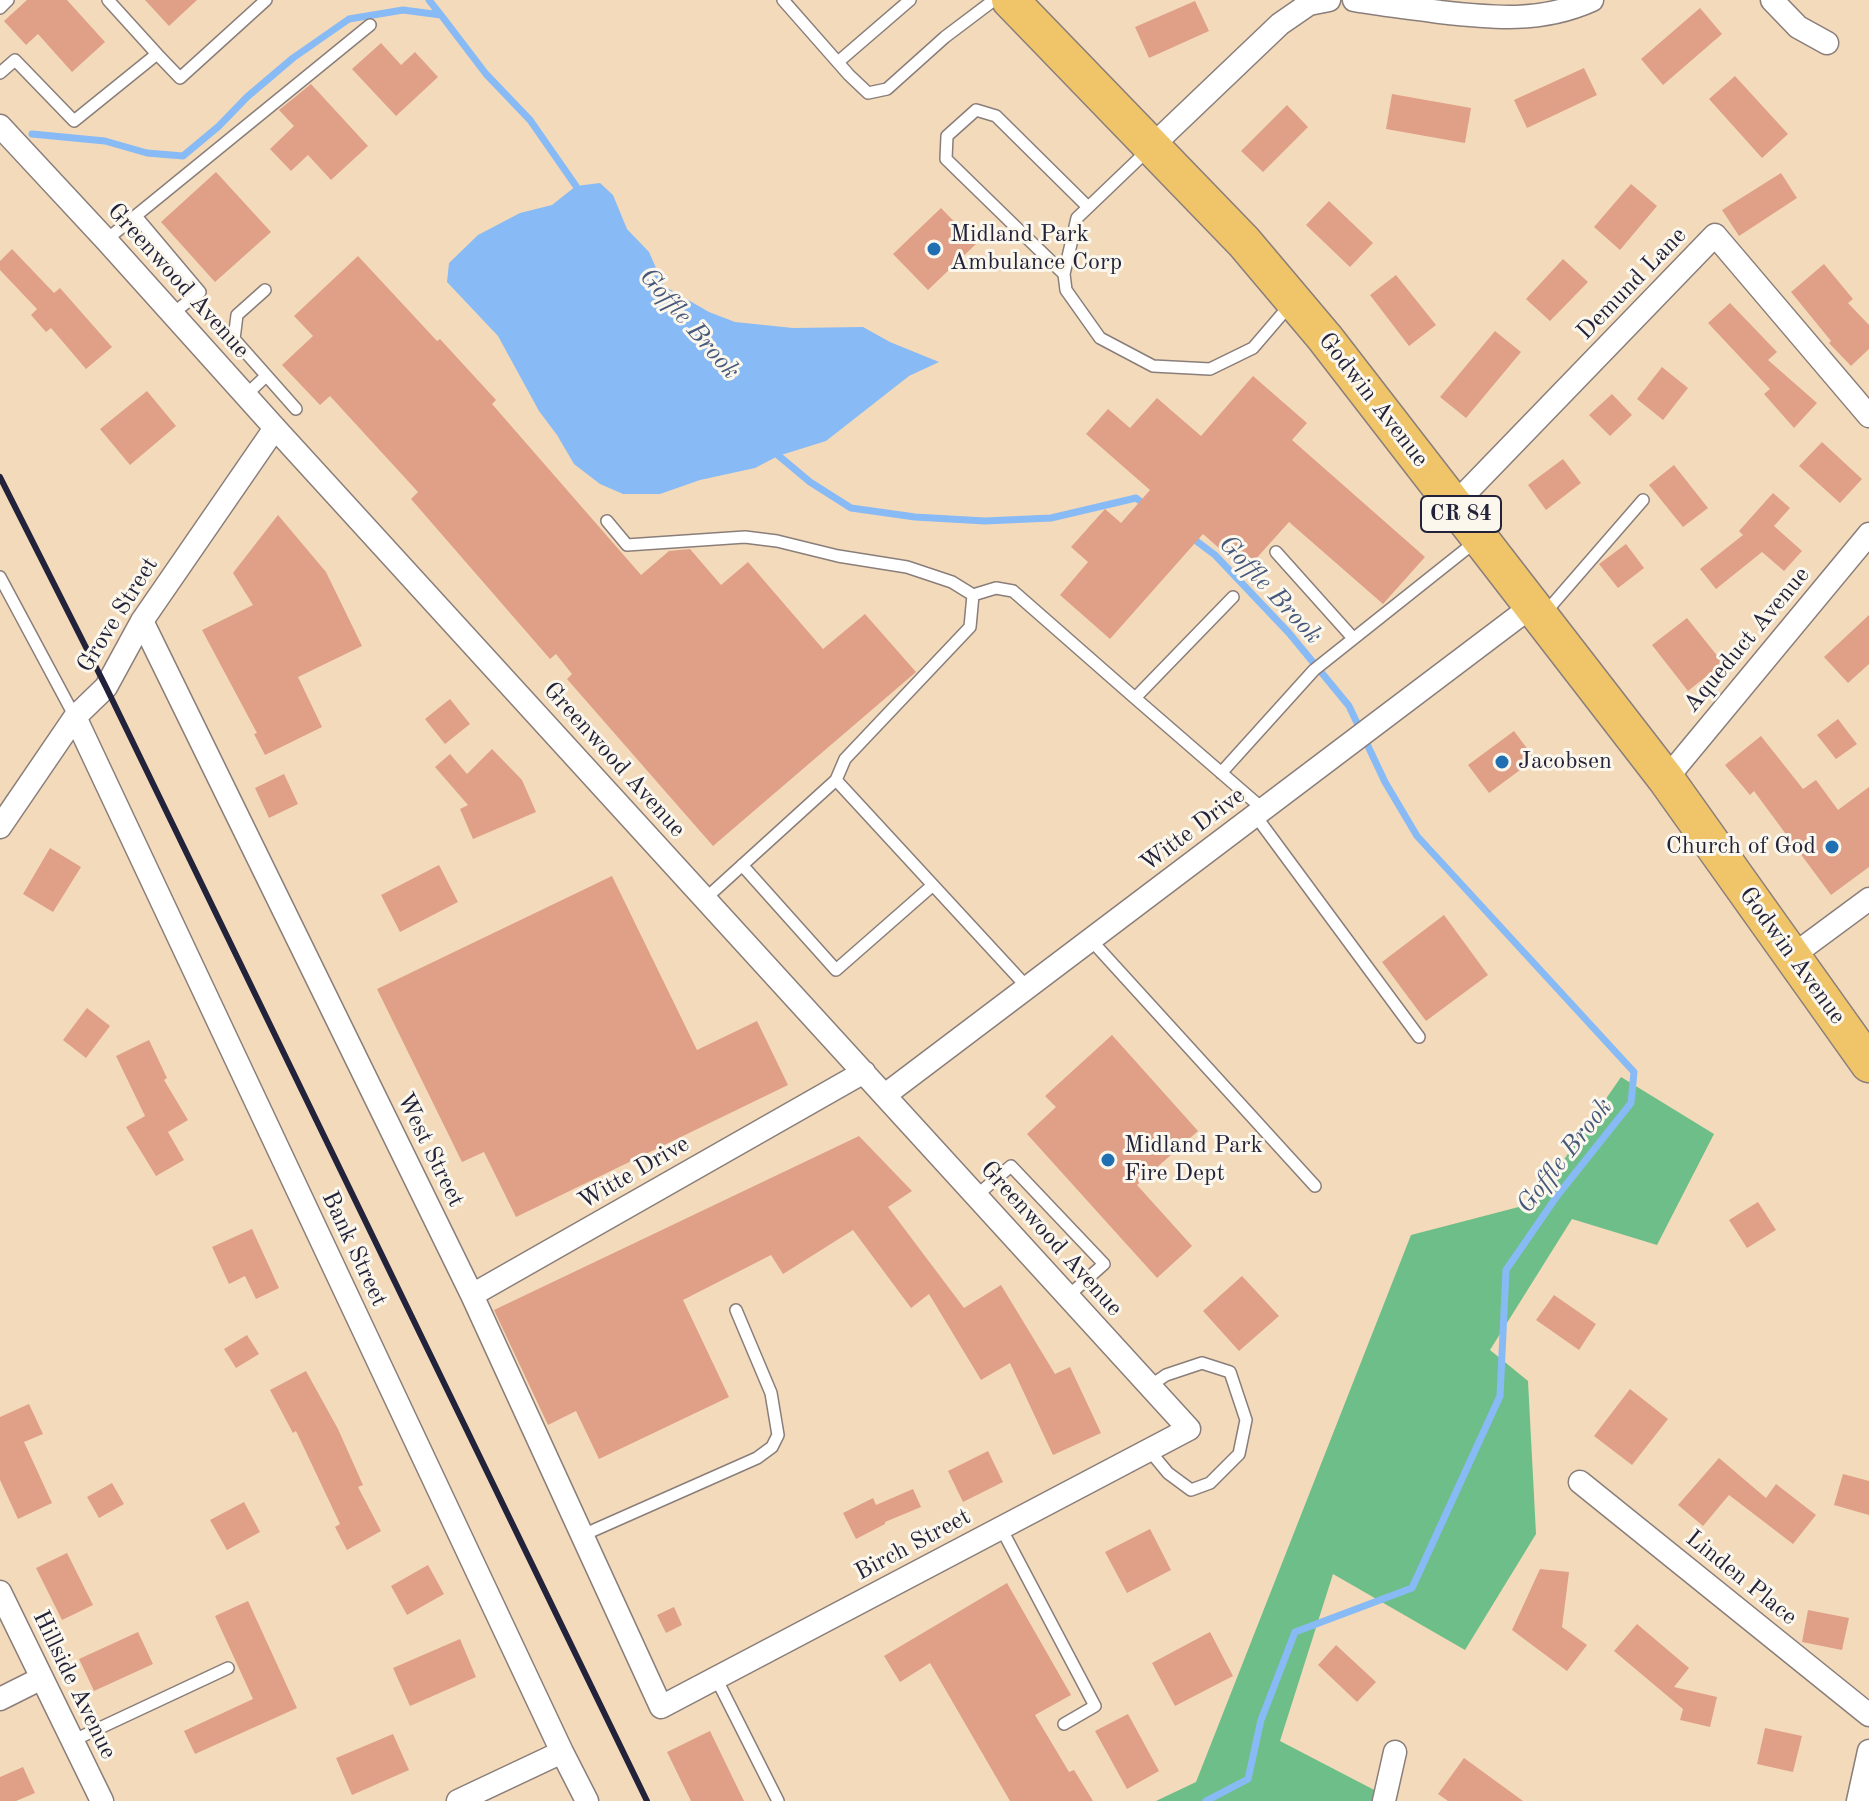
<!DOCTYPE html>
<html>
<head>
<meta charset="utf-8">
<style>
  body { margin:0 }
  canvas { display:block; background:#f3daba }
</style>
</head>
<body>
<canvas width="1869" height="1801"></canvas>
<script>
const c = document.querySelector('canvas').getContext('2d');
c.lineJoin = 'round';
function fillPath(path, color) { c.fillStyle = color; c.fill(path, 'evenodd'); }
function trace(path, color, width, dash) { c.strokeStyle = color; c.lineWidth = width; c.lineCap = dash ? 'butt' : 'round'; c.setLineDash(dash || []); c.stroke(path); }
function write(font, color, halo, rows, align = 'center') {
  c.font = font + ' "Old Standard TT",serif'; c.lineWidth = 6; c.setLineDash([]); c.textBaseline = 'middle'; c.strokeStyle = halo; c.fillStyle = color; for (const [text, x, y, turn = 0] of rows) {
    c.save(); c.translate(x, y); c.rotate((+turn || 0) * Math.PI / 180); c.textAlign = isNaN(turn) ? turn : align; if (halo) c.strokeText(text, 0, 0); c.fillText(text, 0, 0); c.restore();
  }
}
const forest = new Path2D(`
  M 1621,1077 L 1714,1134 L 1657,1245 L 1572,1219 L 1490,1350 L 1528,1381 L 1536,1534 L 1465,1650 L 1333,1574 L 1280,1741 L 1382,1794 L 1380,1801 L 1156,1801 L 1196,1782 L 1411,1235 L 1534,1203 Z`);
const water = new Path2D(`
  M 600,183 L 613,195 L 627,229 L 649,252 L 664,286 L 709,312 L 735,322 L 793,328 L 863,327 L 890,342 L 939,362 L 909,376 L 826,441 L 778,456 L 755,468 L 700,480 L 660,494 L 623,494 L 600,484 L 574,464 L 557,435 L 539,411 L 498,336 L 447,282 L 449,263 L 478,235 L 520,213 L 552,205 L 576,186 Z`);
const stream = new Path2D(`
  M 429,0 L 440,14
  M 32,134 L 105,141 L 147,153 L 183,156 L 219,126 L 247,97 L 293,58 L 349,19 L 403,10 L 441,15 L 486,74 L 530,120 L 576,186 L 580,195
  M 773,451 L 810,482 L 851,508 L 915,517 L 985,521 L 1051,518 L 1136,498 L 1148,507
  M 1191,537 L 1215,555 L 1289,633 L 1349,706 L 1385,782 L 1417,836 L 1634,1072 L 1631,1103 L 1557,1196 L 1506,1270 L 1500,1396 L 1412,1588 L 1295,1632 L 1261,1720 L 1248,1779 L 1206,1801`);
const building = new Path2D(`
  M 27,0 L 67,0 L 105,42 L 72,72 L 38,34 L 26,45 L 4,21 Z
  M 145,0 L 197,0 L 169,26 Z
  M 1195,1 L 1209,31 L 1149,58 L 1135,27 Z
  M 1700,8 L 1722,34 L 1663,85 L 1641,59 Z
  M 381,43 L 401,65 L 415,52 L 438,77 L 396,116 L 352,69 Z
  M 1584,68 L 1597,95 L 1527,128 L 1514,100 Z
  M 1735,76 L 1788,134 L 1762,158 L 1709,99 Z
  M 311,84 L 368,146 L 331,180 L 308,155 L 291,171 L 270,149 L 294,126 L 279,110 Z
  M 1392,94 L 1471,108 L 1465,143 L 1386,129 Z
  M 1287,105 L 1308,127 L 1263,172 L 1241,151 Z
  M 216,172 L 271,232 L 215,282 L 161,222 Z
  M 1781,173 L 1797,198 L 1739,236 L 1722,210 Z
  M 1631,184 L 1657,206 L 1620,250 L 1594,227 Z
  M 1329,201 L 1373,243 L 1350,267 L 1306,225 Z
  M 941,208 L 976,244 L 928,290 L 893,254 Z
  M 12,249 L 54,293 L 60,288 L 112,347 L 86,369 L 51,328 L 46,332 L 31,315 L 37,309 L 0,270 L 0,261 Z
  M 358,256 L 437,341 L 440,339 L 496,400 L 492,404 L 641,575 L 669,551 L 690,549 L 721,585 L 748,562 L 823,649 L 865,614 L 916,672 L 713,846 L 567,679 L 572,674 L 556,654 L 550,659 L 411,499 L 418,492 L 330,396 L 320,405 L 282,365 L 313,336 L 294,316 Z
  M 1563,259 L 1588,282 L 1550,321 L 1526,299 Z
  M 1824,264 L 1853,299 L 1848,303 L 1869,325 L 1869,349 L 1851,366 L 1829,343 L 1831,341 L 1791,292 Z
  M 1396,275 L 1436,325 L 1409,346 L 1370,295 Z
  M 1730,303 L 1777,352 L 1768,360 L 1817,403 L 1794,428 L 1764,394 L 1770,389 L 1708,323 Z
  M 1495,331 L 1521,352 L 1466,418 L 1440,397 Z
  M 1662,367 L 1688,388 L 1663,420 L 1637,399 Z
  M 1253,376 L 1307,423 L 1292,440 L 1425,557 L 1383,604 L 1289,522 L 1245,571 L 1203,534 L 1110,639 L 1060,595 L 1088,562 L 1071,547 L 1105,509 L 1121,523 L 1150,490 L 1086,434 L 1108,409 L 1130,428 L 1157,398 L 1201,436 Z
  M 147,391 L 176,426 L 130,465 L 100,429 Z
  M 1612,394 L 1632,415 L 1610,436 L 1589,415 Z
  M 1822,442 L 1862,479 L 1840,503 L 1799,466 Z
  M 1563,459 L 1581,483 L 1546,510 L 1528,485 Z
  M 1674,465 L 1708,508 L 1683,527 L 1649,485 Z
  M 1773,493 L 1790,508 L 1774,526 L 1802,551 L 1784,571 L 1762,552 L 1716,589 L 1700,569 L 1743,535 L 1739,531 Z
  M 278,515 L 326,572 L 362,646 L 298,677 L 322,727 L 265,755 L 254,734 L 257,733 L 202,630 L 253,605 L 233,573 Z
  M 1626,544 L 1644,568 L 1618,588 L 1599,564 Z
  M 1869,615 L 1869,664 L 1848,683 L 1824,657 Z
  M 1687,618 L 1723,663 L 1688,691 L 1652,645 Z
  M 450,699 L 470,724 L 445,744 L 425,719 Z
  M 1838,719 L 1857,744 L 1836,759 L 1817,735 Z
  M 1514,731 L 1535,759 L 1489,793 L 1468,765 Z
  M 1761,736 L 1803,789 L 1816,780 L 1838,810 L 1869,787 L 1869,867 L 1831,895 L 1754,791 L 1750,795 L 1725,765 Z
  M 492,749 L 522,780 L 536,812 L 473,839 L 460,809 L 468,805 L 435,767 L 450,754 L 467,774 Z
  M 284,774 L 298,804 L 269,818 L 255,788 Z
  M 50,848 L 81,867 L 53,912 L 23,894 Z
  M 439,865 L 458,902 L 400,932 L 381,895 Z
  M 612,876 L 697,1050 L 757,1021 L 788,1085 L 516,1217 L 484,1152 L 462,1162 L 377,989 Z
  M 1444,915 L 1488,975 L 1426,1021 L 1382,962 Z
  M 87,1008 L 110,1026 L 86,1058 L 63,1040 Z
  M 1112,1035 L 1198,1131 L 1137,1185 L 1192,1246 L 1157,1278 L 1027,1134 L 1056,1107 L 1045,1096 Z
  M 149,1040 L 167,1078 L 164,1080 L 188,1120 L 168,1132 L 184,1160 L 156,1176 L 126,1127 L 145,1116 L 116,1056 Z
  M 859,1136 L 912,1191 L 888,1207 L 964,1308 L 1001,1285 L 1055,1374 L 1070,1367 L 1101,1433 L 1053,1455 L 1010,1363 L 981,1380 L 929,1294 L 911,1308 L 853,1230 L 783,1274 L 771,1255 L 683,1300 L 729,1397 L 599,1459 L 576,1411 L 548,1425 L 494,1310 Z
  M 1758,1202 L 1776,1230 L 1747,1248 L 1729,1220 Z
  M 252,1229 L 279,1288 L 256,1299 L 245,1276 L 229,1284 L 212,1247 Z
  M 1242,1276 L 1279,1316 L 1239,1351 L 1203,1311 Z
  M 1554,1295 L 1596,1324 L 1579,1350 L 1536,1320 Z
  M 247,1335 L 259,1354 L 236,1368 L 224,1349 Z
  M 306,1371 L 338,1429 L 363,1485 L 358,1487 L 381,1531 L 347,1550 L 335,1527 L 340,1524 L 296,1431 L 293,1433 L 270,1390 Z
  M 1630,1389 L 1668,1419 L 1632,1465 L 1594,1436 Z
  M 29,1404 L 43,1434 L 24,1442 L 52,1503 L 18,1519 L 0,1480 L 0,1417 Z
  M 988,1451 L 1003,1482 L 963,1502 L 948,1471 Z
  M 1719,1458 L 1766,1498 L 1776,1484 L 1816,1515 L 1793,1544 L 1729,1495 L 1703,1526 L 1678,1505 Z
  M 1843,1474 L 1869,1481 L 1869,1515 L 1834,1505 Z
  M 112,1483 L 124,1504 L 99,1518 L 87,1497 Z
  M 913,1489 L 921,1507 L 885,1522 L 885,1524 L 856,1539 L 843,1513 L 873,1498 L 876,1505 Z
  M 244,1502 L 260,1532 L 227,1550 L 210,1520 Z
  M 1150,1529 L 1171,1570 L 1127,1593 L 1105,1552 Z
  M 67,1553 L 93,1605 L 62,1620 L 36,1568 Z
  M 428,1565 L 444,1594 L 407,1615 L 391,1586 Z
  M 1540,1569 L 1569,1572 L 1562,1627 L 1587,1645 L 1567,1671 L 1512,1630 Z
  M 1007,1583 L 1071,1695 L 1035,1715 L 1069,1772 L 1074,1770 L 1093,1801 L 1010,1801 L 930,1663 L 900,1682 L 884,1656 Z
  M 248,1601 L 297,1708 L 195,1754 L 184,1731 L 253,1699 L 215,1616 Z
  M 674,1607 L 682,1625 L 666,1633 L 657,1615 Z
  M 1808,1610 L 1849,1618 L 1842,1650 L 1802,1642 Z
  M 1637,1624 L 1689,1668 L 1674,1687 L 1717,1697 L 1710,1727 L 1680,1720 L 1683,1709 L 1614,1651 Z
  M 138,1632 L 153,1664 L 94,1691 L 79,1659 Z
  M 1210,1632 L 1233,1676 L 1175,1706 L 1152,1663 Z
  M 460,1639 L 476,1677 L 410,1706 L 393,1668 Z
  M 1336,1645 L 1376,1682 L 1357,1702 L 1318,1665 Z
  M 1128,1714 L 1159,1771 L 1127,1789 L 1095,1731 Z
  M 1765,1728 L 1802,1736 L 1793,1772 L 1757,1764 Z
  M 710,1731 L 744,1801 L 691,1801 L 667,1752 Z
  M 393,1734 L 409,1770 L 352,1795 L 336,1758 Z
  M 1464,1758 L 1523,1801 L 1448,1801 L 1438,1794 Z
  M 23,1767 L 35,1793 L 16,1801 L 0,1801 L 0,1777 Z`);
const lane = new Path2D(`
  M 108,0 L 157,54
  M 783,0 L 849,75 L 868,93 L 887,89 L 945,37 L 994,0
  M 0,8 L 8,0
  M 838,62 L 910,0
  M 0,73 L 15,60 L 74,121 L 157,54 L 180,78 L 266,0
  M 1148,150 L 1077,218 L 1064,274 L 1066,290 L 1100,338 L 1153,366 L 1210,369 L 1253,348 L 1289,306
  M 136,216 L 200,292 L 172,314
  M 106,240 L 370,25
  M 1064,274 L 946,159 L 947,136 L 976,110 L 996,116 L 1088,207
  M 265,290 L 237,315 L 234,339 L 296,409
  M 246,395 L 266,376
  M 607,521 L 627,545 L 745,537 L 777,541 L 838,556 L 907,567 L 952,582 L 973,595 L 970,627 L 845,759 L 836,780 L 705,899
  M 1276,552 L 1353,638
  M 0,577 L 75,717
  M 973,595 L 996,588 L 1013,591 L 1135,698
  M 1233,597 L 1135,698 L 1263,809
  M 1544,614 L 1643,500
  M 1221,773 L 1314,670 L 1475,542
  M 836,780 L 1027,987
  M 1255,815 L 1419,1037
  M 742,865 L 836,970 L 933,885
  M 1090,939 L 1315,1186
  M 976,1196 L 1011,1166 L 1104,1264 L 1068,1296
  M 1149,1450 L 1168,1473 L 1191,1490 L 1210,1483 L 1239,1454 L 1246,1420 L 1230,1372 L 1202,1363 L 1166,1375 L 1150,1386
  M 1001,1528 L 1095,1706 L 1064,1724
  M 583,1535 L 757,1458 L 772,1447 L 778,1435 L 771,1393 L 736,1310
  M 716,1678 L 778,1801
  M 72,1741 L 228,1668`);
const street = new Path2D(`
  M 1354,0 C 1382,5 1411,8 1440,12 C 1493,18 1541,23 1592,0
  M 1772,0 L 1798,27 L 1827,43
  M 0,126 L 106,240 L 275,428 L 1189,1429 L 661,1707 L 472,1295 L 142,621
  M 1151,147 L 1280,24 L 1309,4 L 1329,0
  M 1454,505 L 1715,235 L 1869,416
  M 75,717 L 562,1752 L 587,1801
  M 1666,779 L 1869,534
  M 0,827 L 75,717 L 106,687 L 142,621 L 275,428
  M 1792,956 L 1869,899
  M 885,1095 L 1532,606
  M 472,1295 L 864,1072
  M 1580,1482 L 1869,1715
  M 0,1592 L 102,1801
  M 0,1699 L 42,1678
  M 458,1801 L 562,1752
  M 1384,1801 L 1395,1752
  M 1858,1801 L 1869,1751`);
const primary = new Path2D(`
  M 1010,0 L 1244,242 L 1325,338 L 1666,779 L 1869,1064`);
const rail = new Path2D(`
  M 0,477 L 106,687 L 647,1801`);
const markers = [
  [934,249,8,"#1f6fb2"],
  [1502,762,8,"#1f6fb2"],
  [1832,847,8,"#1f6fb2"],
  [1108,1160,8,"#1f6fb2"]
];
const shields = [
  [1461,514,80]
];
const shieldNames = [
  ["CR 84",1461,514]
];
const poiNames = [
  ["Midland Park",950,235],
  ["Ambulance Corp",950,263],
  ["Jacobsen",1518,762],
  ["Church of God",1816,847,"right"],
  ["Midland Park",1124,1146],
  ["Fire Dept",1124,1174]
];
const streetNames = [
  ["Greenwood Avenue",178,281,48],
  ["Demund Lane",1632,284,-46],
  ["Godwin Avenue",1373,400,52],
  ["Grove Street",118,615,-58],
  ["Aqueduct Avenue",1747,640,-50],
  ["Greenwood Avenue",614,760,48],
  ["Witte Drive",1193,830,-37],
  ["Godwin Avenue",1792,956,54],
  ["West Street",430,1150,64],
  ["Witte Drive",634,1173,-30],
  ["Greenwood Avenue",1051,1239,48],
  ["Bank Street",354,1249,65],
  ["Birch Street",913,1545,-28],
  ["Linden Place",1741,1578,39],
  ["Hillside Avenue",74,1685,64]
];
const waterNames = [
  ["Goffle Brook",689,324,49],
  ["Goffle Brook",1270,590,47],
  ["Goffle Brook",1565,1156,-52]
];
fillPath(forest, '#6ebe89');
fillPath(water, '#88bbf5');
trace(stream, '#88bbf5', 7);
fillPath(building, '#dfa087');
trace(lane, '#8a7e7a', 14);
trace(street, '#8a7e7a', 25);
trace(primary, '#8a7e7a', 39);
trace(lane, '#fff', 11);
trace(street, '#fff', 22);
trace(primary, '#f0c469', 36);
trace(rail, '#22223b', 6);
for (const [x, y, r, color] of markers) { const dot = new Path2D(); dot.arc(x, y, r, 0, 2 * Math.PI); c.fillStyle = color; c.fill(dot); trace(dot, '#fbf7ec', 3); }
for (const [x, y, w] of shields) { const box = new Path2D(); box.roundRect(x - w / 2, y - 18, w, 36, 6); c.fillStyle = '#fbf7ec'; c.fill(box); trace(box, '#22223b', 2); }
write('bold 22px', '#22223b', null, shieldNames);
write('24px', '#22223b', '#fbf7ec', poiNames, 'left');
write('24px', '#22223b', '#fbf7ec', streetNames);
write('italic 26px', '#46587c', '#fbf7ec', waterNames);
</script>
</body>
</html>
